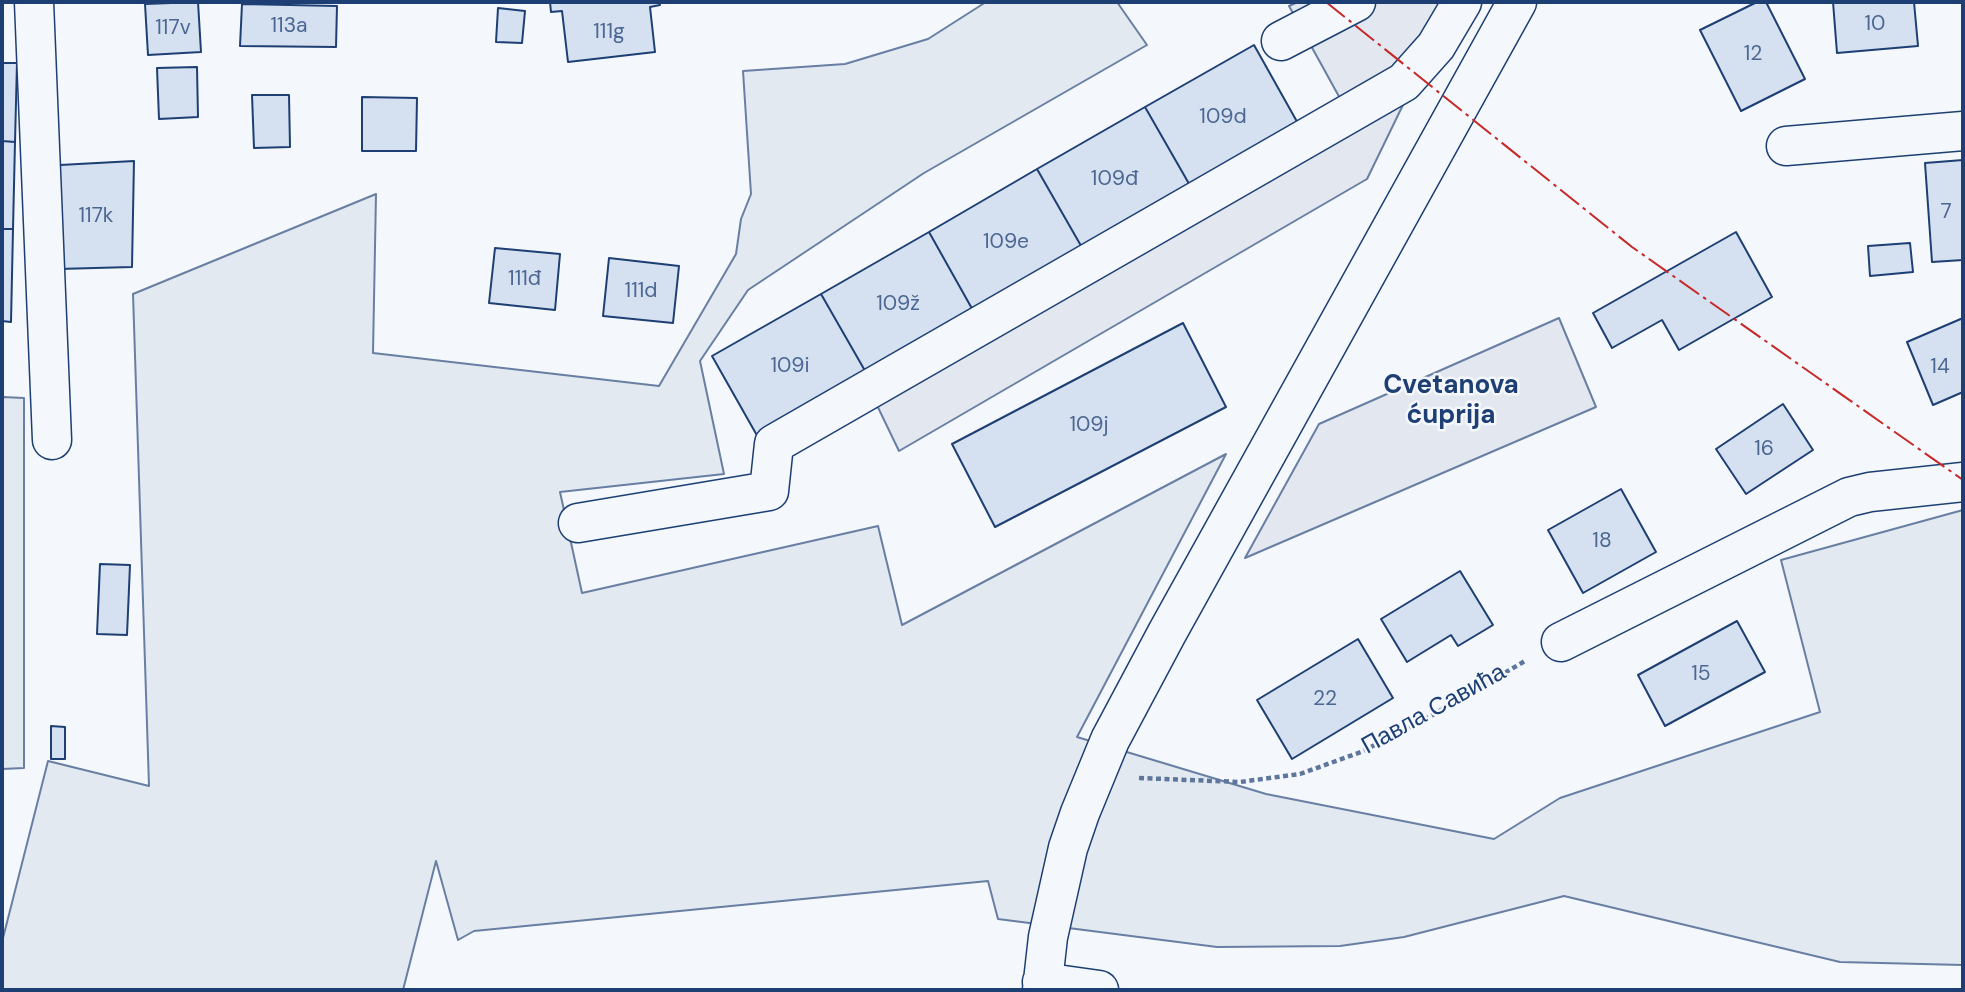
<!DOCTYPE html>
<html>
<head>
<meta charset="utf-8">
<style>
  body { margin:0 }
  #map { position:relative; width:1965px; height:992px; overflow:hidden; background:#f4f7fb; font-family:"DM Sans",sans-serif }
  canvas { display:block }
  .frame { position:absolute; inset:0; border:4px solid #1d3f73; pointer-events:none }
</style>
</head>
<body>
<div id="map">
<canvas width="1965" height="992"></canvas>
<div class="frame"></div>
</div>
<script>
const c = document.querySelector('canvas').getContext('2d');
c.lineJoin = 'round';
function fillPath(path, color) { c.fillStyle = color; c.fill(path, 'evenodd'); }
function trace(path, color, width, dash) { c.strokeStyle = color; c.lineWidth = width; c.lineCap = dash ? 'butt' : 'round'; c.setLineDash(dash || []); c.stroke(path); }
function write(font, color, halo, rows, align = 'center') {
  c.font = font + ' "DM Sans",sans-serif'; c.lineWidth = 5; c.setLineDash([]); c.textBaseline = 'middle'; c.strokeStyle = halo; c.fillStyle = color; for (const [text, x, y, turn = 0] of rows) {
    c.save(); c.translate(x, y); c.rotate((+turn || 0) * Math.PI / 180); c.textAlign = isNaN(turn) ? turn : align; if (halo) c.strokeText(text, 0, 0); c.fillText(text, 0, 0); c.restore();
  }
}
const green = new Path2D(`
  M 986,2 L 1117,2 L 1147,45 L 924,173 L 748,290 L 700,361 L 724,474 L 560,492 L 582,593 L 878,526 L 902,625 L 1226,454 L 1077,737 L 1266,794 L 1494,839 L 1560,798 L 1820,712 L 1781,560 L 1963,510 L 1963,965 L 1840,962 L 1564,896 L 1404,937 L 1340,946 L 1217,947 L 998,919 L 988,881 L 474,931 L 458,940 L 436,861 L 403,990 L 2,990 L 2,942 L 48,761 L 149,786 L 133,294 L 376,194 L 373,353 L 659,386 L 736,254 L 741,219 L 751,194 L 743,71 L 845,64 L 928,39 Z
  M 2,397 L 24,398 L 24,768 L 2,769 Z`);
const parking = new Path2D(`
  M 1298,2 L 1453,2 L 1367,179 L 899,451 L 873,397 L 1352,120 L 1289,6 Z
  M 1559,318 L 1596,407 L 1245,558 L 1319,424 Z`);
const building = new Path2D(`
  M 198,2 L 201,52 L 148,55 L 145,4 Z
  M 550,2 L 659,2 L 660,5 L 650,7 L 655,52 L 568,62 L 562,11 L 551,12 Z
  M 1757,2 L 1766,2 L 1805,79 L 1741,111 L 1700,30 Z
  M 1833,2 L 1914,2 L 1918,46 L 1837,53 Z
  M 242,4 L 337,6 L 336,47 L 240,46 Z
  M 498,8 L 525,11 L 522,43 L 496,42 Z
  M 1254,45 L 1300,127 L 1192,189 L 1145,107 Z
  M 2,63 L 17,63 L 15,142 L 2,141 Z
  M 197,67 L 198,117 L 159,119 L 157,68 Z
  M 252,95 L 289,95 L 290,147 L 254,148 Z
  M 362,97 L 417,98 L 416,151 L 362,151 Z
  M 1145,107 L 1192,189 L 1084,251 L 1037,169 Z
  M 2,141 L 15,142 L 13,229 L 2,229 Z
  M 1963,160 L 1963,260 L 1932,262 L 1925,163 Z
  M 134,161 L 132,267 L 58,269 L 60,165 Z
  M 1037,169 L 1084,251 L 975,314 L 929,232 Z
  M 2,229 L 13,229 L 11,322 L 2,321 Z
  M 929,232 L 975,314 L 868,376 L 821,294 Z
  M 1736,232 L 1772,297 L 1679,350 L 1662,320 L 1612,348 L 1593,313 Z
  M 1910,243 L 1913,272 L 1870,276 L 1868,246 Z
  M 495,248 L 560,254 L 555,310 L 489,303 Z
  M 609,258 L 679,266 L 673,323 L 603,316 Z
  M 821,294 L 868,376 L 759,439 L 712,356 Z
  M 1963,318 L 1963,392 L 1933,405 L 1907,342 Z
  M 1183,323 L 1226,407 L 995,527 L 952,444 Z
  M 1783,404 L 1813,450 L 1746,494 L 1716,449 Z
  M 1621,489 L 1656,552 L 1583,593 L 1548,530 Z
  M 100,564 L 130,565 L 127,635 L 97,634 Z
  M 1460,571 L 1493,625 L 1458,646 L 1451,635 L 1407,662 L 1381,619 Z
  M 1737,621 L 1765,672 L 1665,726 L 1638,675 Z
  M 1358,639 L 1393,698 L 1292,759 L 1257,700 Z
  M 51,726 L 65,727 L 65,759 L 51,759 Z`);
const path = new Path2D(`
  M 1139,778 L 1240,782 L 1300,774 L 1361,752 L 1424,720 L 1525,661`);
const minor = new Path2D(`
  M 34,2 L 52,440
  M 1281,41 L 1356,2
  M 1786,146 L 1963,131
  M 578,523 L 769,491 L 774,444 L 1404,82 L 1436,46 L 1462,2
  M 1561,642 L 1849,497 L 1870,492 L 1963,482
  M 1042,982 L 1099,990
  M 1042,990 L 1048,937 L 1068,848 L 1080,813 L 1110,740 L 1167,633 L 1517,2`);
const power = new Path2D(`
  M 1326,2 L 1632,247 L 1963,480`);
const numberNames = [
  ["10",1875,24],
  ["113a",289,26],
  ["117v",173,28],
  ["111g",609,32],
  ["12",1753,54],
  ["109d",1223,117],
  ["109đ",1115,179],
  ["7",1946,212],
  ["117k",96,216],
  ["109e",1006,242],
  ["111đ",525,279],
  ["111d",641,291],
  ["109ž",898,304],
  ["109i",790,366],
  ["14",1940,367],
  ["109j",1089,425],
  ["16",1764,449],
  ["18",1602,541],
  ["15",1701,674],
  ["22",1325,699]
];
const streetNames = [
  ["Павла Савића",1434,710,-29]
];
const neighbourhoodNames = [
  ["Cvetanova",1451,386],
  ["ćuprija",1451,416]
];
fillPath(green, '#e3e9f0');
trace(green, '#687fa3', 2);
fillPath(parking, '#e3e8f0');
trace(parking, '#687fa3', 2);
fillPath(building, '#d5e0f0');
trace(building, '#1d3f73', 2);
trace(minor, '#1d3f73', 41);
trace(path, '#5e769c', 4.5, [5, 3.5]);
trace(minor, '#f4f7fb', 38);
trace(power, '#c62828', 2, [24, 5, 3.5, 5]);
write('21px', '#4b6792', null, numberNames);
write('24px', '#1d3f73', '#f4f7fb', streetNames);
write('bold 26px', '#1d3f73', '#f4f7fb', neighbourhoodNames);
</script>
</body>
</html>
